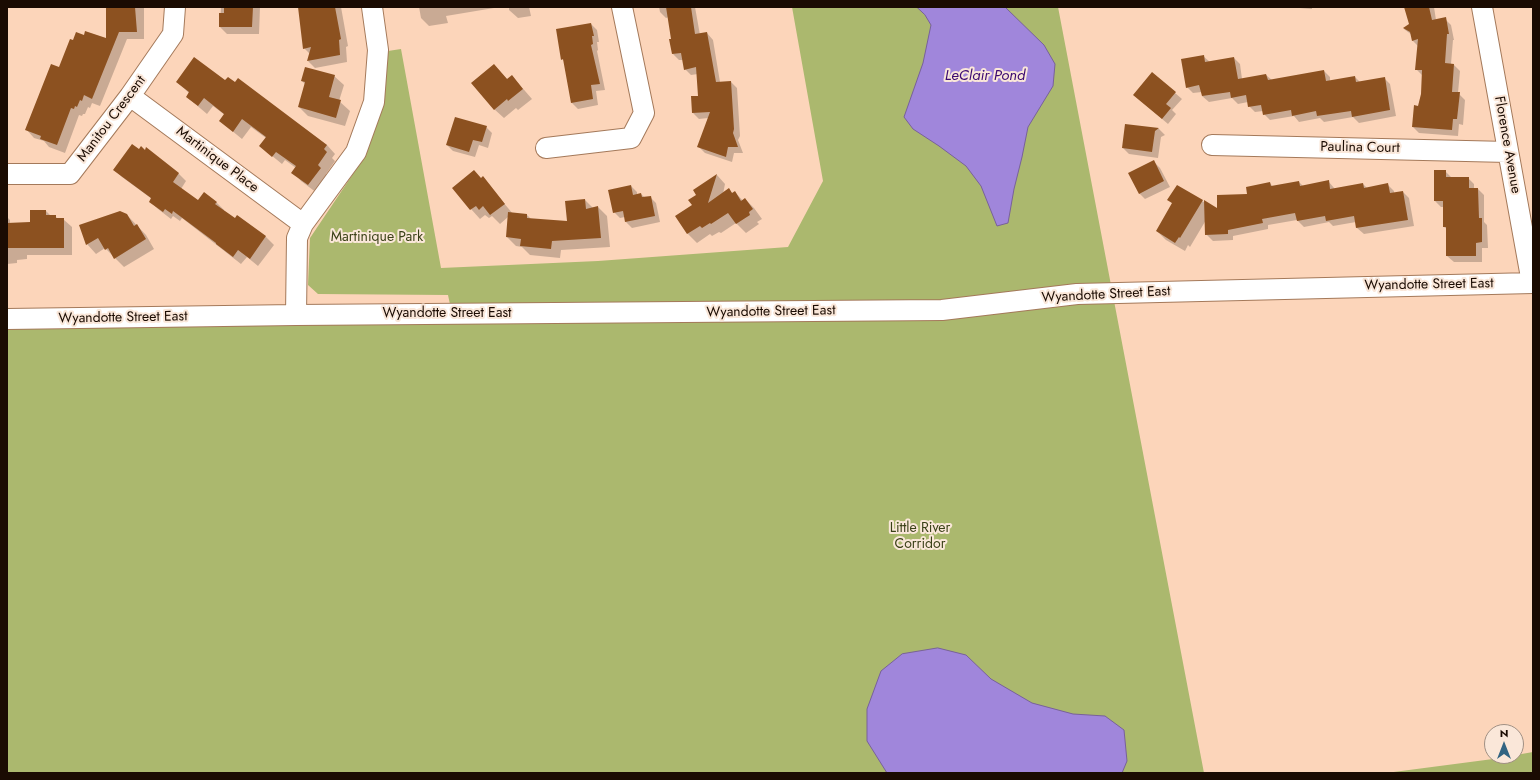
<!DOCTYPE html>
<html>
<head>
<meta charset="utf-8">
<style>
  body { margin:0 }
  #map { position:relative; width:1540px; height:780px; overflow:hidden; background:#fcd5ba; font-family:Jost,sans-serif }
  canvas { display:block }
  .frame { position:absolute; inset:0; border:8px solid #1a0b02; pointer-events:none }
  .north { position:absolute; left:1484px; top:724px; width:40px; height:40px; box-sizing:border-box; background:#fae7d9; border:1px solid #a08f83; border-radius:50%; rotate:0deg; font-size:11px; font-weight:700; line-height:16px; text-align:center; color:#1a0b02 }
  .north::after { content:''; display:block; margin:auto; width:14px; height:18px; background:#326482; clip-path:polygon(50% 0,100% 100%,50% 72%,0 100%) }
</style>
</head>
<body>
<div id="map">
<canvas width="1540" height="780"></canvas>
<div class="frame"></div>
<div class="north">N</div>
</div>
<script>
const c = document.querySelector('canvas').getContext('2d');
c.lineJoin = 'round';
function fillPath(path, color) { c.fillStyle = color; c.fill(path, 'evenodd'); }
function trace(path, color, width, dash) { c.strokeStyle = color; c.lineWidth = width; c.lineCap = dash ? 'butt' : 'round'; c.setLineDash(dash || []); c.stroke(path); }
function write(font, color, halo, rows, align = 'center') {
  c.font = font + ' Jost,sans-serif'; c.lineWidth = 4; c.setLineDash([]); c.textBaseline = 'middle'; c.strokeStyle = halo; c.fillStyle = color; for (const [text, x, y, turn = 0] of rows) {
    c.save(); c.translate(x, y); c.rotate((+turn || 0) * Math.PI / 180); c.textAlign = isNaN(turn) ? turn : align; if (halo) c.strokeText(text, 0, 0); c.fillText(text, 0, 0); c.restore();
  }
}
const green = new Path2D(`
  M 792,7 L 1058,7 L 1204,773 L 7,773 L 7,319 L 452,314 L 448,295 L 318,294 L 308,285 L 310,238 L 351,177 L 368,147 L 381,112 L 388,51 L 401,49 L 441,268 L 598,261 L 788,247 L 823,181 Z
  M 1533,752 L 1533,773 L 1386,773 L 1516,756 L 1516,755 Z`);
const water = new Path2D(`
  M 917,7 L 1005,7 L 1044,45 L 1055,64 L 1053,86 L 1028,127 L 1022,157 L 1014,189 L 1008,223 L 997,226 L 981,186 L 966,166 L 939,146 L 913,129 L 904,117 L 923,63 L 931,25 L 925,15 Z
  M 938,648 L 966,655 L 991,679 L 1032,703 L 1073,714 L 1105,716 L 1124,730 L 1127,761 L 1122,773 L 887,773 L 867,741 L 867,709 L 881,671 L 902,654 Z`);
const shadow = new Path2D(`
  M 107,7 L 144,7 L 144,39 L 127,39 L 100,106 L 92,103 L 90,108 L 88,107 L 85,114 L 83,114 L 82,116 L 79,115 L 65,153 L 49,147 L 44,141 L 34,138 L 26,129 L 59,68 L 107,40 Z
  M 221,7 L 260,7 L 259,34 L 227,34 L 220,27 Z
  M 299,7 L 341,7 L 348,46 L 346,47 L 347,62 L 315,68 L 308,61 L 310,54 L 304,48 Z
  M 419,7 L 500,7 L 446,16 L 448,23 L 429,26 L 421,18 Z
  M 509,7 L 529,7 L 531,16 L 518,18 L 509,10 Z
  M 659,7 L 695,7 L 700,35 L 707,33 L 713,40 L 720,82 L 731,82 L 737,88 L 740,136 L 738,140 L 743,153 L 734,153 L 732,162 L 705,153 L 699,147 L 708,118 L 699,119 L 693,113 L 699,97 L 698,74 L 691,75 L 685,69 L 683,60 L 679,60 L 673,54 L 669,17 L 666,18 L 660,12 Z
  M 1287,7 L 1312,7 L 1312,9 Z
  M 1406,7 L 1434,7 L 1436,20 L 1445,19 L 1451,25 L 1454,40 L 1453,40 L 1451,64 L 1454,65 L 1460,71 L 1458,93 L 1465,100 L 1463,125 L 1459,124 L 1458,136 L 1419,133 L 1413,127 L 1422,94 L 1423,76 L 1416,69 L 1418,46 L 1412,40 L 1412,35 L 1404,29 L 1410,24 Z
  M 591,24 L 597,30 L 599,42 L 597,42 L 598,50 L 597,51 L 605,90 L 596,91 L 598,105 L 578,109 L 572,103 L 565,62 L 562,59 Z
  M 1203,56 L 1210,62 L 1234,58 L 1240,64 L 1242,79 L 1266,75 L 1272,80 L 1324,71 L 1330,77 L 1330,81 L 1355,77 L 1360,82 L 1384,78 L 1390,84 L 1396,116 L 1359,123 L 1353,117 L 1324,122 L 1320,118 L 1299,122 L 1294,116 L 1270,120 L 1264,114 L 1263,111 L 1255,112 L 1249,106 L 1248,102 L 1238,104 L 1232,98 L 1209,102 L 1202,96 L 1202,92 L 1193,93 L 1187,87 Z
  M 494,65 L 508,80 L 512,76 L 532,99 L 518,110 L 516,108 L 504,118 L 494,109 Z
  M 1152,73 L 1182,99 L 1172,110 L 1176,114 L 1168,124 L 1141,101 Z
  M 334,76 L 344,85 L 339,101 L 350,111 L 345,126 L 308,116 L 299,107 L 305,84 L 302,81 Z
  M 238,80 L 327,145 L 335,154 L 332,158 L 335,161 L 326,174 L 329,177 L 317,193 L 301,181 L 293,172 L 296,168 L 285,160 L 282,164 L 260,146 L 266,138 L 251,127 L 242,139 L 220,121 L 225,115 L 213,106 L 207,114 L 187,97 L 189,93 L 177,82 L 225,82 L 235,84 Z
  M 1126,125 L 1159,129 L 1165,135 L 1161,137 L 1158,158 L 1129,154 L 1123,148 Z
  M 486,127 L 492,133 L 488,148 L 479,145 L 475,157 L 453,151 L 447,145 Z
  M 1154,162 L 1160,168 L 1170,187 L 1145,199 L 1139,193 Z
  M 114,170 L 178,173 L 186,181 L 181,189 L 199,202 L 216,202 L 224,210 L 223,211 L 235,220 L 238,216 L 266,237 L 274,245 L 258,266 L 247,257 L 241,264 L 182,218 L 180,221 L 173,216 L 171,219 L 158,209 L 150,201 L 152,199 L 122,177 Z
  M 1445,171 L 1452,178 L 1468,178 L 1474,184 L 1474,189 L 1478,189 L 1484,195 L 1484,222 L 1487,225 L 1488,248 L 1482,248 L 1482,262 L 1454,262 L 1447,256 L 1447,229 L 1444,227 L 1444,207 L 1441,207 L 1435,201 Z
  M 717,175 L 725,184 L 723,194 L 729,190 L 733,194 L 735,192 L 743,201 L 745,199 L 754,208 L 762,219 L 757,222 L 759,224 L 746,233 L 736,223 L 721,233 L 719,232 L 712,236 L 710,234 L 697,243 L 688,234 L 676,216 L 693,205 L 698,195 Z
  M 483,178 L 513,214 L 527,215 L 531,219 L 568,222 L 585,200 L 593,208 L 598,207 L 607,216 L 610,247 L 561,250 L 560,258 L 530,255 L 522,247 L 516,246 L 507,237 L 508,217 L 500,224 L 492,216 L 489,218 L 485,215 L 480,219 L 471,209 Z
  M 1328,181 L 1335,189 L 1363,184 L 1367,188 L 1388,185 L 1394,191 L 1394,194 L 1403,192 L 1409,198 L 1414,226 L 1364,234 L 1357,228 L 1356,222 L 1333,226 L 1329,222 L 1304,227 L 1297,220 L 1268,225 L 1268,229 L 1233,236 L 1233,240 L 1213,241 L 1206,234 L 1206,220 L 1190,247 L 1188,245 L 1185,251 L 1166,240 L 1157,231 L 1173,204 L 1169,200 L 1202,201 L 1218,210 L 1270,183 L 1273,187 L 1299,182 L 1303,186 Z
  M 631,186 L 637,192 L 637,195 L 641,194 L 645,198 L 650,197 L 656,203 L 660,222 L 632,228 L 626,222 L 625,217 L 620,218 L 614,212 Z
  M 31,211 L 46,211 L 51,216 L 55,216 L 58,219 L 63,219 L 72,227 L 72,255 L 27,255 L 27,259 L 17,260 L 17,263 L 7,264 L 7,217 L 10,220 L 10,224 L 31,223 Z
  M 127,215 L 146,235 L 154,249 L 124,267 L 105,248 L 96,254 L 87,244 L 80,226 Z`);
const building = new Path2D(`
  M 106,7 L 135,7 L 137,32 L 119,32 L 92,99 L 84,95 L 82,101 L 80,100 L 77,107 L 75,106 L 74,109 L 71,108 L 57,145 L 40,139 L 41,136 L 25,130 L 51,64 L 59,67 L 70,39 L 73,40 L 76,32 L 84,35 L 85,31 L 106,38 Z
  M 224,7 L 253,7 L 252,27 L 219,27 L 219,13 L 224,13 Z
  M 298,7 L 335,7 L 341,39 L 339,40 L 340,55 L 307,61 L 311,47 L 303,49 Z
  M 666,7 L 691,7 L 695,34 L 707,32 L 716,82 L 731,81 L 734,129 L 733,133 L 738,147 L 728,147 L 726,157 L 697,147 L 710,112 L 692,113 L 691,96 L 698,96 L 696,67 L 684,70 L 681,53 L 672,54 L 669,39 L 671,39 Z
  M 1404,7 L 1429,7 L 1432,20 L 1446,17 L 1449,34 L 1447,34 L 1445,63 L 1454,64 L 1452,92 L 1460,92 L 1457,119 L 1453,119 L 1452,130 L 1412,127 L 1414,105 L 1418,106 L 1421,94 L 1422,70 L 1415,70 L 1418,39 L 1412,41 L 1410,32 L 1403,28 L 1409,24 Z
  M 591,23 L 594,36 L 592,36 L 593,44 L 591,45 L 600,84 L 591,85 L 593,99 L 571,103 L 563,59 L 561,60 L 556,29 Z
  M 1204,55 L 1205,62 L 1234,57 L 1238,79 L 1266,74 L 1268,80 L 1324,70 L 1326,81 L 1355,76 L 1356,82 L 1385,77 L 1390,110 L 1352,117 L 1351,111 L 1317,116 L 1316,111 L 1292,116 L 1291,110 L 1263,115 L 1261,105 L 1248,107 L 1246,95 L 1231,98 L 1230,92 L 1202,96 L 1199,85 L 1186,88 L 1181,59 Z
  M 194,57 L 225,80 L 228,77 L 235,82 L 238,78 L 327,145 L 324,149 L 327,152 L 318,165 L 321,168 L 308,185 L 291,173 L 296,166 L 276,152 L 272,157 L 259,146 L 266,137 L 242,119 L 233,132 L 219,121 L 224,114 L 204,98 L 198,106 L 186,97 L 189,92 L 176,82 Z
  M 494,64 L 507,79 L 512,75 L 523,89 L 508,101 L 507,99 L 494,110 L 471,83 Z
  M 305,67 L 335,75 L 329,97 L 341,100 L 336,118 L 298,107 L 305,82 L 301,81 Z
  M 1152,72 L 1176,92 L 1166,104 L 1171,108 L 1162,119 L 1133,95 Z
  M 455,117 L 487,126 L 482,142 L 473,140 L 469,152 L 446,145 Z
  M 1125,124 L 1159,128 L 1155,131 L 1152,152 L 1122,148 Z
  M 132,144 L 139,149 L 141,146 L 145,150 L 146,147 L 179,173 L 173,182 L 198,200 L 204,192 L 217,202 L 215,204 L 235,218 L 237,215 L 266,236 L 250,259 L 238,250 L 233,257 L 216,244 L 216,243 L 173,211 L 172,214 L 165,209 L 163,212 L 149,202 L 151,198 L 113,170 Z
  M 1154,160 L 1164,181 L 1139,194 L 1128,173 Z
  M 474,170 L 481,178 L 483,176 L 505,204 L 490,215 L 483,206 L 479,210 L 476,206 L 470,210 L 452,188 Z
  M 1434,170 L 1446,170 L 1446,177 L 1469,177 L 1469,188 L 1478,188 L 1479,218 L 1482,218 L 1482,242 L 1476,243 L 1476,256 L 1446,256 L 1446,227 L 1443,227 L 1443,201 L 1434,201 Z
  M 717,174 L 708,203 L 729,188 L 732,193 L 735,191 L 741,201 L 745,198 L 753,209 L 749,212 L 750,215 L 736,224 L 728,213 L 711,224 L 710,223 L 702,228 L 700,226 L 687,234 L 675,216 L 692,205 L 688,200 L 696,195 L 693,190 Z
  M 1329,180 L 1330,189 L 1363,183 L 1364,188 L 1388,183 L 1390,193 L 1403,191 L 1408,220 L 1356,228 L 1354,216 L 1326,221 L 1325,216 L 1297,221 L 1295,213 L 1262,219 L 1263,223 L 1228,230 L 1228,234 L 1205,235 L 1204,200 L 1217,208 L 1217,195 L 1247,194 L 1246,187 L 1270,182 L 1271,186 L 1299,181 L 1300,186 Z
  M 631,185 L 633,195 L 641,193 L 642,197 L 651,196 L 655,216 L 625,222 L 623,211 L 613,213 L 608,190 Z
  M 1177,185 L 1203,200 L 1180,238 L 1179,237 L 1175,243 L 1156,231 L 1172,203 L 1167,200 Z
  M 585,199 L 586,209 L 598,206 L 601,238 L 552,241 L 551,249 L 520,246 L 521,239 L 506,237 L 508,212 L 527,214 L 527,218 L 567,221 L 565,201 Z
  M 30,210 L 46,210 L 46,215 L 56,215 L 56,218 L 64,218 L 64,248 L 7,248 L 7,223 L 30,222 Z
  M 120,211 L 127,214 L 134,226 L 137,224 L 146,239 L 114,259 L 108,248 L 105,250 L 98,238 L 86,245 L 79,225 Z`);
const minor = new Path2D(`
  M 1482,7 L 1532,283
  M 130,96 L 303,224
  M 1212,145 L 1508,152
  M 546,148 L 631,138 L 644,113 L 622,7
  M 7,174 L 70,174 L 130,96 L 173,34 L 175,7
  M 296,315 L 297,238 L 303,224 L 356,152 L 374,102 L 378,50 L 372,7
  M 7,319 L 296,315 L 942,310 L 1077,294 L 1533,283`);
const streetNames = [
  ["Manitou Crescent",112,119,-53],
  ["Florence Avenue",1507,145,80],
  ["Paulina Court",1360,148,1],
  ["Martinique Place",217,160,37],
  ["Wyandotte Street East",1429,285,-1],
  ["Wyandotte Street East",1106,295,-3],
  ["Wyandotte Street East",771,312,-1],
  ["Wyandotte Street East",447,314],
  ["Wyandotte Street East",123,318,-1]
];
const parkNames = [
  ["Martinique Park",377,238],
  ["Little River",920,529],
  ["Corridor",920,545]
];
const waterNames = [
  ["LeClair Pond",985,76]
];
fillPath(green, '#abb86e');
fillPath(water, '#a086db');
trace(water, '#78619a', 1);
fillPath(shadow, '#0003');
fillPath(building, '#8c5120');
trace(minor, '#a4795a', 22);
trace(minor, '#fff', 20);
write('14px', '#1a0b02', '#fae7d9', streetNames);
write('14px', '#3a4017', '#fae7d9', parkNames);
write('italic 15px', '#3b0971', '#fae7d9', waterNames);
</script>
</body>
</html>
